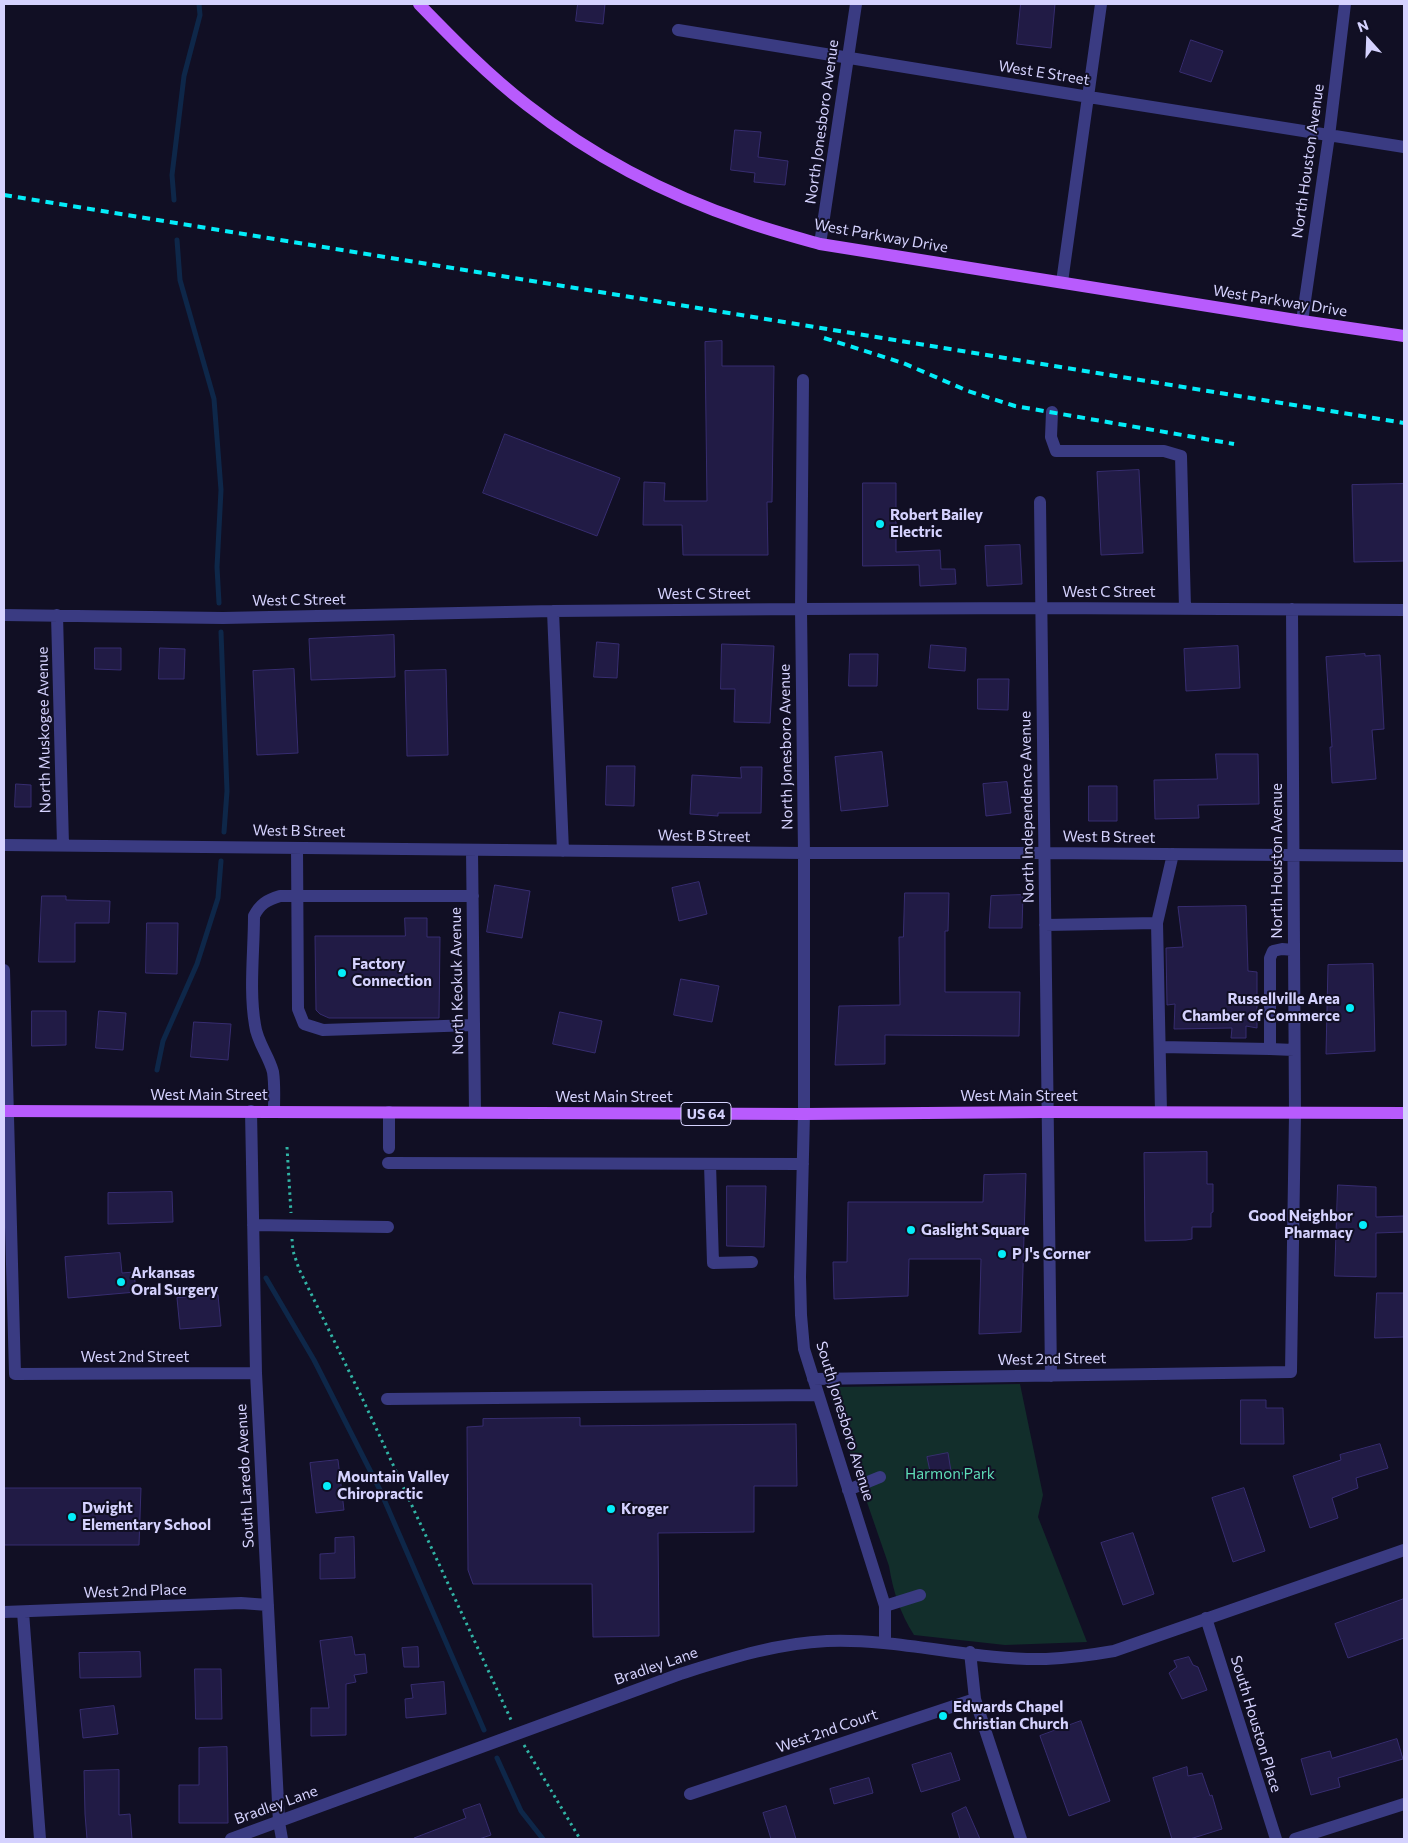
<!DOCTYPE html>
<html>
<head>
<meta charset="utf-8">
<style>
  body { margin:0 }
  #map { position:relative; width:1408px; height:1843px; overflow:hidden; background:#110f24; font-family:Commissioner,sans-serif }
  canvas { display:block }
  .frame { position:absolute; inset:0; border:5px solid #d5d2fe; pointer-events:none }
  .north { position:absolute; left:1343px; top:15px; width:50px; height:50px; -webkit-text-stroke:4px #110f24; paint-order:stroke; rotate:340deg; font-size:14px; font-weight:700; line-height:20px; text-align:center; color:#d5d2fe }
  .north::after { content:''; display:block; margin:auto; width:18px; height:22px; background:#d5d2fe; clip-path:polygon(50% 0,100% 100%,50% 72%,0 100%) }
</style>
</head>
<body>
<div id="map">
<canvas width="1408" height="1843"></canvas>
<div class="frame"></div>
<div class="north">N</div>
</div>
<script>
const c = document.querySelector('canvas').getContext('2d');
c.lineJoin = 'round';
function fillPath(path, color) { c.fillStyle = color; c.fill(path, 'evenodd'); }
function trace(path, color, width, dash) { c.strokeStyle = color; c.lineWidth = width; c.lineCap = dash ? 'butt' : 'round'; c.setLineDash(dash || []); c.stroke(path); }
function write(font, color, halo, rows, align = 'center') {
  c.font = font + ' Commissioner,sans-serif'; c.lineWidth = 4; c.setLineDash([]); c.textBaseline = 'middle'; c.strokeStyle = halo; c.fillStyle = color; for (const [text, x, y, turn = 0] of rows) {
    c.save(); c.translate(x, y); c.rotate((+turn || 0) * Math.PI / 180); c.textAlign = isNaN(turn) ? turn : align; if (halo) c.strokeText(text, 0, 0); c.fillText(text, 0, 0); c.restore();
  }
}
const green = new Path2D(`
  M 1020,1384 L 1043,1495 L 1038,1517 L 1087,1642 L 1005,1645 L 914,1635 C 900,1613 893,1591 889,1566 L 831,1398 L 833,1392 L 838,1387 Z`);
const stream = new Path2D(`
  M 174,200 L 172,175 L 184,76 L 200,15 L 199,4
  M 177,240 L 180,280 L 214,399 L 221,490 L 217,567 L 219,603
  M 221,632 L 227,791 L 224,832
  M 157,1070 L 163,1041 L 197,964 L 218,898 L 221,861
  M 266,1278 L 314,1360 L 380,1490 L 484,1730
  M 497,1758 L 521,1811 L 543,1839`);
const building = new Path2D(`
  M 578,4 L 605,4 L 603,24 L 576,21 Z
  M 1021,4 L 1055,4 L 1051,48 L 1017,44 Z
  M 1191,40 L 1223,51 L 1211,82 L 1180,72 Z
  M 735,130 L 761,132 L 758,157 L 788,161 L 785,185 L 754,182 L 755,173 L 731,170 Z
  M 722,341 L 722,366 L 774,366 L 772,502 L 767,502 L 768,555 L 683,555 L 682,525 L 643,525 L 644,482 L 665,483 L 664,501 L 707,501 L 705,342 Z
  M 505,434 L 620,478 L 597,536 L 483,493 Z
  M 1139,470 L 1143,553 L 1101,555 L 1097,472 Z
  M 863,483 L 896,483 L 896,552 L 940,550 L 941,569 L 955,569 L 956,584 L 920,586 L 919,565 L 863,566 Z
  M 1404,484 L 1404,561 L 1354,562 L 1352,485 Z
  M 1020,545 L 1022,584 L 987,586 L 985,546 Z
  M 394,635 L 395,677 L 311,680 L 309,639 Z
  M 597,642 L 619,644 L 617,678 L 594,677 Z
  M 722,644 L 774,646 L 770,723 L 734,722 L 735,689 L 721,689 Z
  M 931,645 L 966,648 L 965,671 L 929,668 Z
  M 1238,646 L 1240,688 L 1186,691 L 1184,649 Z
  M 95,648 L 121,648 L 121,670 L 95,669 Z
  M 160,648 L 185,649 L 184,679 L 159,679 Z
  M 850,654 L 878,654 L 877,686 L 849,686 Z
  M 1365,654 L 1365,656 L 1380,655 L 1384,729 L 1372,730 L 1376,779 L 1332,783 L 1330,747 L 1332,747 L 1326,657 Z
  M 294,669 L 298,753 L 257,755 L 253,671 Z
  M 446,670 L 448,755 L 407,756 L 405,671 Z
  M 978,679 L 1009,679 L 1008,710 L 978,709 Z
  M 882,752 L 888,806 L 841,811 L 835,757 Z
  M 1216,754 L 1258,754 L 1259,804 L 1198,805 L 1199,818 L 1155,819 L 1154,780 L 1217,779 Z
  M 607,766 L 635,766 L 634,806 L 606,805 Z
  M 741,767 L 762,767 L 761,813 L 718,813 L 718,816 L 690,814 L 692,775 L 741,778 Z
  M 1007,782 L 1011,813 L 986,816 L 983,784 Z
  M 16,784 L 31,785 L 31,807 L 15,807 Z
  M 1089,786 L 1117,786 L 1117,821 L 1089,821 Z
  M 699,882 L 707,914 L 679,921 L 672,888 Z
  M 495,885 L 530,891 L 522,938 L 487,932 Z
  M 905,893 L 949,893 L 948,931 L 945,931 L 945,992 L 1020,992 L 1019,1036 L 885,1035 L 885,1064 L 835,1065 L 839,1006 L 900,1005 L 899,937 L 903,937 Z
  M 1023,895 L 1022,928 L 989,928 L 991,896 Z
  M 42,896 L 66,896 L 66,900 L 110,901 L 109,923 L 75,923 L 75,962 L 39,962 Z
  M 1246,906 L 1248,971 L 1257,972 L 1257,1028 L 1246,1026 L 1246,1038 L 1231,1038 L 1232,1028 L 1174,1029 L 1175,1004 L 1167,1005 L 1166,948 L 1183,947 L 1178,907 Z
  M 405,918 L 427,918 L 427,937 L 440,937 L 439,1018 L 329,1018 L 320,1014 L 316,1010 L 315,936 L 405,936 Z
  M 147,923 L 178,923 L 177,974 L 146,973 Z
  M 1373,964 L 1375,1051 L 1326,1054 L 1328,965 Z
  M 681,979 L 719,986 L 712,1022 L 674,1015 Z
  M 32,1011 L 66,1011 L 66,1045 L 32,1046 Z
  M 99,1011 L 126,1013 L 123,1050 L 96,1048 Z
  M 560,1012 L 602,1021 L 595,1053 L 553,1044 Z
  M 194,1022 L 231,1024 L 228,1060 L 191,1057 Z
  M 1207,1152 L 1207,1184 L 1213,1184 L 1213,1212 L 1211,1213 L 1211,1227 L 1192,1227 L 1192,1239 L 1186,1240 L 1145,1241 L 1144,1153 Z
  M 1026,1174 L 1021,1332 L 979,1334 L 981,1259 L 909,1259 L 908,1296 L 834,1299 L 833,1262 L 847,1262 L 848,1202 L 983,1202 L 984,1175 Z
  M 1338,1185 L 1376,1187 L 1376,1217 L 1404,1216 L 1404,1232 L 1376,1233 L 1376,1277 L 1335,1276 Z
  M 727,1186 L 766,1186 L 764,1247 L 727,1246 Z
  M 172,1192 L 173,1222 L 108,1224 L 108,1193 Z
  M 120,1253 L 122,1273 L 134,1272 L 136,1292 L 68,1298 L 65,1257 Z
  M 1377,1293 L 1404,1293 L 1404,1337 L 1375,1338 Z
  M 218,1295 L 221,1326 L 180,1329 L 177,1298 Z
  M 1241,1400 L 1266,1400 L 1266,1408 L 1283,1408 L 1284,1444 L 1241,1444 Z
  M 580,1418 L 580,1426 L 796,1424 L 797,1486 L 754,1486 L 754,1532 L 658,1533 L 659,1636 L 593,1637 L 592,1584 L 473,1584 L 468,1570 L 467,1427 L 483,1426 L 483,1419 Z
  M 1380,1444 L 1388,1468 L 1356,1478 L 1358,1488 L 1332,1498 L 1338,1518 L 1310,1528 L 1293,1476 L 1341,1460 L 1340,1455 Z
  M 948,1453 L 951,1471 L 931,1476 L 927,1457 Z
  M 338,1460 L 344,1510 L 316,1513 L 310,1463 Z
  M 4,1488 L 141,1488 L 139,1545 L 4,1545 Z
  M 1244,1488 L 1265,1551 L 1233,1562 L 1212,1498 Z
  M 1133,1533 L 1154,1594 L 1123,1605 L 1101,1543 Z
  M 354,1537 L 355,1578 L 320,1579 L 320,1554 L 335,1553 L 335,1538 Z
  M 1404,1599 L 1404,1638 L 1348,1658 L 1335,1624 Z
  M 352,1637 L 355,1655 L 365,1654 L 367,1673 L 354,1675 L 356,1682 L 346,1684 L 346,1735 L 311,1736 L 311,1708 L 329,1708 L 320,1641 Z
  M 418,1647 L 419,1667 L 404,1667 L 402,1648 Z
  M 140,1652 L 141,1677 L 80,1678 L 79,1653 Z
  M 1189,1657 L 1193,1665 L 1198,1667 L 1207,1690 L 1182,1699 L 1169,1673 L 1177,1667 L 1174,1661 Z
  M 195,1669 L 221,1669 L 222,1719 L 196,1719 Z
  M 444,1682 L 446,1714 L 406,1718 L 405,1699 L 413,1698 L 411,1685 Z
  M 114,1706 L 118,1734 L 83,1738 L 80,1710 Z
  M 1081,1721 L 1110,1801 L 1069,1816 L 1040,1736 Z
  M 1397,1739 L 1403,1759 L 1338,1778 L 1340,1787 L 1311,1795 L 1301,1759 L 1330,1751 L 1332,1758 Z
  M 227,1747 L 228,1823 L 179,1823 L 179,1785 L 199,1785 L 199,1748 Z
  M 951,1753 L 960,1780 L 921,1792 L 912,1765 Z
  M 1187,1767 L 1188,1776 L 1202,1773 L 1210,1796 L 1212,1795 L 1222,1829 L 1190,1839 L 1172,1839 L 1153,1778 Z
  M 119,1770 L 119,1815 L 130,1814 L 132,1839 L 87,1839 L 85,1814 L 84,1771 Z
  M 869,1778 L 873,1793 L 834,1804 L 830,1789 Z
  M 480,1804 L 491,1835 L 479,1839 L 414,1839 L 414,1838 L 466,1818 L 463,1810 Z
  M 786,1806 L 796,1839 L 771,1839 L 763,1813 Z
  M 966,1807 L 980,1839 L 960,1839 L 952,1814 Z`);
const path = new Path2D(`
  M 287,1147 L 291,1213
  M 292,1239 L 293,1251 L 299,1269 L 364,1402 L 512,1722
  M 931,1476 L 962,1471 L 966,1481
  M 524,1745 L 580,1839`);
const minor = new Path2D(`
  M 678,30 L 1089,97 L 1404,147
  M 820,244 L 856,4
  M 1062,282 L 1101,4
  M 1302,321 L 1329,136 L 1345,4
  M 803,380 L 801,609 L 804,853 L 804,1114 L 800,1277 L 801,1315 L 804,1349 L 885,1606 L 885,1642
  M 1052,412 L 1051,437 L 1056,451 L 1164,451 L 1181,456 L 1185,608
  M 1040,502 L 1051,1376
  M 553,611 L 563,851
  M 4,615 L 223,618 L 553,611 L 801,609 L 1041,608 L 1404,610
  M 57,615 L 63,845
  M 4,845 L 804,853 L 1044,853 L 1404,856
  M 297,848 L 298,1009 L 304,1024 L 323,1030 L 474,1025
  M 472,850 L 475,1112
  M 1045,925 L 1157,923
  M 1294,950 L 1282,949 L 1273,951 L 1270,958 L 1270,1049 L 1294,1050
  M 4,970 L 15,1374 L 256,1373
  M 1160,1047 L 1270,1049
  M 251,1111 L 256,1373 L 279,1822 L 282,1839
  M 274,1111 C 274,1099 275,1085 273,1072 C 269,1056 257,1042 255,1025 C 249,990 254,952 254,916 C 260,904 267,900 280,896 L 473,896
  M 1161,1112 L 1157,923 L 1173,854
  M 389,1148 L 389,1112
  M 388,1163 L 803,1164
  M 710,1164 L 713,1263 L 752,1262
  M 253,1225 L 388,1227
  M 813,1379 L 1291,1372 L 1295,1114 L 1292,609
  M 387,1399 L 818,1395
  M 848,1490 L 880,1477
  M 885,1606 L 920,1595
  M 4,1612 L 241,1603 L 268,1605
  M 23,1612 L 40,1839
  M 1206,1618 L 1276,1839
  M 970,1652 L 975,1699 L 1021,1839
  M 690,1794 L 975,1699
  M 231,1839 L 680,1674 C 728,1659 777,1643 827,1641 C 901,1638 974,1661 1046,1659 C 1069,1658 1091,1655 1114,1651 L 1404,1550
  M 1295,1839 L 1404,1804`);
const major = new Path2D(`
  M 419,4 C 453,39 488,75 527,105 C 591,155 667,195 744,221 C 769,230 795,237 820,244 L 1302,321 L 1404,336
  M 4,1111 L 804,1114 L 1047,1112 L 1404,1113`);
const rail = new Path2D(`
  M 4,195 L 1404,423
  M 824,338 L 903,363 L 968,391 L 1015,406 L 1234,444`);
const markers = [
  [880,524,5,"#04edf9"],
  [342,973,5,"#04edf9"],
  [1350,1008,5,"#04edf9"],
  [1363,1225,5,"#04edf9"],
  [911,1230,5,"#04edf9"],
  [1002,1254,5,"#04edf9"],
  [121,1282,5,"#04edf9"],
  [327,1486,5,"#04edf9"],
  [611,1509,5,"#04edf9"],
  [72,1517,5,"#04edf9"],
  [943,1716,5,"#04edf9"]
];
const shields = [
  [706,1114,50]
];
const shieldNames = [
  ["US 64",706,1114]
];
const streetNames = [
  ["West E Street",1044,73,9],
  ["North Jonesboro Avenue",822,122,-82],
  ["North Houston Avenue",1308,161,-82],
  ["West Parkway Drive",881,236,10],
  ["West Parkway Drive",1280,301,9],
  ["West C Street",1109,592],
  ["West C Street",704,594],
  ["West C Street",299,600,-1],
  ["North Muskogee Avenue",44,730,-91],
  ["North Jonesboro Avenue",786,747,-91],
  ["North Independence Avenue",1027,807,-91],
  ["West B Street",299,831,1],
  ["West B Street",704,836,1],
  ["West B Street",1109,837,1],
  ["North Houston Avenue",1277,861,-90],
  ["North Keokuk Avenue",457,981,-91],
  ["West Main Street",209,1095],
  ["West Main Street",1019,1096],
  ["West Main Street",614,1097],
  ["West 2nd Street",135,1357],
  ["West 2nd Street",1052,1359,-1],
  ["South Jonesboro Avenue",845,1421,73],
  ["South Laredo Avenue",245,1476,-93],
  ["West 2nd Place",135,1591,-2],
  ["Bradley Lane",656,1666,-19],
  ["South Houston Place",1256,1724,73],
  ["West 2nd Court",827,1731,-19],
  ["Bradley Lane",276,1805,-20]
];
const poiNames = [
  ["Robert Bailey",890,515],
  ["Electric",890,532],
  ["Factory",352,964],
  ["Connection",352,981],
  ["Russellville Area",1340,999,"right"],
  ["Chamber of Commerce",1340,1016,"right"],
  ["Good Neighbor",1353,1216,"right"],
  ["Pharmacy",1353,1233,"right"],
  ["Gaslight Square",921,1230],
  ["P J's Corner",1012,1254],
  ["Arkansas",131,1273],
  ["Oral Surgery",131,1290],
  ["Mountain Valley",337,1477],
  ["Chiropractic",337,1494],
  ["Dwight",82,1508],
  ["Elementary School",82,1525],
  ["Kroger",621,1509],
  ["Edwards Chapel",953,1707],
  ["Christian Church",953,1724]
];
const parkNames = [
  ["Harmon Park",950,1474]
];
fillPath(green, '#122e2b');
trace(stream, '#0e2749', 5);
fillPath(building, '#211b45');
trace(building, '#372d70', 1);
trace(path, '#31b4a5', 3, [2.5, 4]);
trace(minor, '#3a3b82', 12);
trace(major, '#b85bfd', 12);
trace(rail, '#04edf9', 4, [8, 6]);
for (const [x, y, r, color] of markers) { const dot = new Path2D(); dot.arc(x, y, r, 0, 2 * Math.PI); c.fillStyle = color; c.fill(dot); trace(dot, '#110f24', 2); }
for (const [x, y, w] of shields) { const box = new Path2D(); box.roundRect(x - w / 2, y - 11.5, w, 23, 4); c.fillStyle = '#110f24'; c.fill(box); trace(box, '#d5d2fe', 1); }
write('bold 14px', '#d5d2fe', null, shieldNames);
write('15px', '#d5d2fe', '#110f24', streetNames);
write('bold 15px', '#d5d2fe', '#110f24', poiNames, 'left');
write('15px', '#5fdeb8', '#110f24', parkNames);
</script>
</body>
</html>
